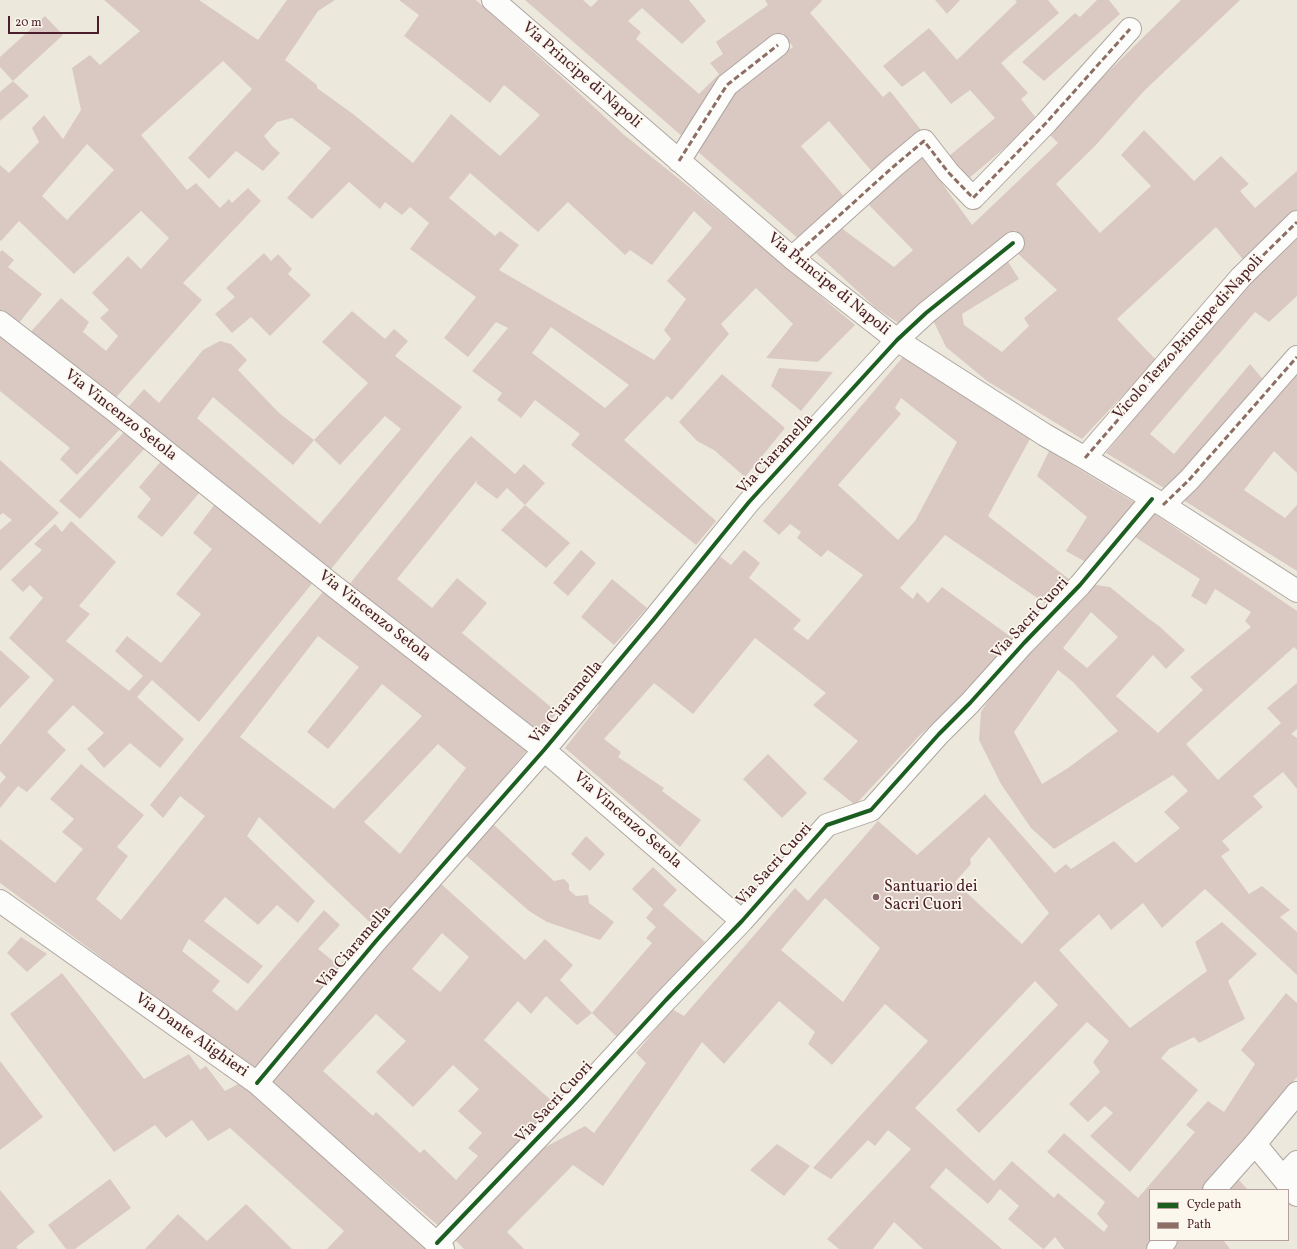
<!DOCTYPE html>
<html>
<head>
<meta charset="utf-8">
<style>
  body { margin:0 }
  #map { position:relative; width:1297px; height:1249px; overflow:hidden; background:#ede8dc; font-family:Vollkorn,serif }
  canvas { display:block }
  .legend { position:absolute; left:1149px; top:1189px; width:140px; height:52px; box-sizing:border-box; background:#fbf7ec; border:1px solid #b4a19f; margin:0; padding:5px 7px; list-style:none; font-size:12px; color:#4a1f2b }
  .legend li { display:flex; align-items:center; gap:8px; height:20px }
  .legend b { width:20px; border:1px solid #b4a19f }
  .scale { position:absolute; left:8px; top:16px; width:91px; height:18px; box-sizing:border-box; border:2px solid #4a1f2b; border-top:0; padding-left:5px; font-size:12px; line-height:14px; white-space:nowrap; color:#4a1f2b; -webkit-text-stroke:3px #fbf7ec; paint-order:stroke }
</style>
</head>
<body>
<div id="map">
<canvas width="1297" height="1249"></canvas>
<ul class="legend">
<li><b style="height:5px;background:#1b5e20"></b>Cycle path</li>
<li><b style="height:5px;background:#8d6e63"></b>Path</li>
</ul>
<div class="scale">20 m</div>
</div>
<script>
const c = document.querySelector('canvas').getContext('2d');
c.lineJoin = 'round';
function fillPath(path, color) { c.fillStyle = color; c.fill(path, 'evenodd'); }
function trace(path, color, width, dash) { c.strokeStyle = color; c.lineWidth = width; c.lineCap = dash ? 'butt' : 'round'; c.setLineDash(dash || []); c.stroke(path); }
function write(font, color, halo, rows, align = 'center') {
  c.font = font + ' Vollkorn,serif'; c.lineWidth = 3.5; c.setLineDash([]); c.textBaseline = 'middle'; c.strokeStyle = halo; c.fillStyle = color; for (const [text, x, y, turn = 0] of rows) {
    c.save(); c.translate(x, y); c.rotate((+turn || 0) * Math.PI / 180); c.textAlign = isNaN(turn) ? turn : align; if (halo) c.strokeText(text, 0, 0); c.fillText(text, 0, 0); c.restore();
  }
}
const building = new Path2D(`
  M 104,0 L 199,0 L 258,40 L 287,0 L 335,0 L 318,11 L 285,60 L 317,85 L 317,88 L 353,114 L 413,163 L 451,114 L 500,156 L 540,115 L 504,85 L 490,103 L 432,57 L 404,36 L 419,15 L 399,0 L 476,0 L 567,82 L 623,134 L 704,199 L 855,325 L 818,362 L 766,358 L 793,324 L 756,288 L 721,324 L 729,334 L 672,400 L 667,396 L 624,440 L 716,521 L 696,545 L 571,445 L 580,434 L 535,400 L 521,418 L 497,400 L 502,393 L 472,371 L 508,328 L 496,322 L 468,357 L 444,338 L 476,297 L 410,249 L 429,223 L 410,207 L 402,215 L 385,202 L 380,209 L 349,182 L 312,219 L 287,198 L 331,148 L 292,118 L 277,122 L 264,136 L 272,146 L 280,153 L 263,171 L 236,151 L 209,179 L 188,158 L 252,89 L 223,61 L 141,135 L 187,190 L 196,183 L 220,208 L 229,199 L 232,203 L 248,188 L 261,201 L 183,283 L 202,300 L 112,402 L 27,336 L 61,298 L 89,322 L 83,332 L 106,351 L 118,336 L 100,318 L 109,310 L 92,293 L 128,256 L 141,269 L 169,238 L 141,211 L 74,274 L 19,221 L 1,241 L 0,240 L 0,165 L 9,173 L 39,142 L 32,128 L 44,115 L 63,139 L 81,110 L 72,68 L 90,55 L 100,65 L 140,31 ZM 87,144 L 114,170 L 67,220 L 42,196 ZM 470,173 L 538,232 L 568,202 L 625,255 L 630,250 L 652,265 L 694,211 L 712,228 L 667,281 L 686,299 L 664,330 L 671,339 L 654,360 L 499,270 L 519,245 L 500,231 L 495,236 L 449,198 ZM 551,327 L 629,385 L 605,408 L 532,353 Z
  M 525,0 L 583,0 L 591,7 L 598,0 L 689,0 L 706,21 L 682,44 L 642,8 L 628,21 L 641,32 L 636,39 L 699,94 L 719,74 L 710,63 L 723,54 L 716,42 L 768,5 L 765,0 L 821,0 L 822,1 L 810,13 L 883,97 L 890,91 L 925,135 L 874,174 L 829,121 L 801,146 L 847,200 L 801,241 L 697,151 L 735,86 L 793,47 L 783,33 L 727,73 L 683,137 Z
  M 935,0 L 960,0 L 947,14 Z
  M 1015,0 L 1048,0 L 1059,13 L 1001,63 L 1028,93 L 1021,99 L 1040,123 L 1019,136 L 968,179 L 949,156 L 995,118 L 970,90 L 951,104 L 924,71 L 902,87 L 883,66 L 929,28 L 957,60 L 1017,2 Z
  M 1097,0 L 1109,0 L 1120,14 L 1044,81 L 1022,62 L 1075,13 L 1080,17 Z
  M 1181,0 L 1240,0 L 1144,91 L 1095,146 L 1056,184 L 1100,233 L 1151,186 L 1121,155 L 1144,130 L 1194,181 L 1221,156 L 1249,184 L 1240,191 L 1255,208 L 1297,171 L 1297,217 L 1246,263 L 1216,227 L 1117,319 L 1156,360 L 1082,439 L 987,381 L 946,347 L 930,314 L 1005,257 L 1019,279 L 962,314 L 964,325 L 1002,352 L 1029,326 L 1024,318 L 1057,290 L 1014,250 L 1024,241 L 1015,230 L 904,327 L 876,308 L 816,253 L 840,227 L 894,267 L 913,250 L 868,204 L 921,154 L 972,225 L 1058,143 L 1047,132 Z
  M 45,16 L 63,35 L 13,81 L 29,96 L 0,121 L 0,92 L 13,81 L 0,67 L 0,57 Z
  M 1297,238 L 1297,296 L 1269,322 L 1255,312 L 1150,434 L 1174,454 L 1250,364 L 1266,383 L 1169,491 L 1106,453 L 1245,283 Z
  M 2,250 L 14,260 L 8,267 L 42,294 L 15,328 L 0,316 L 0,252 Z
  M 264,253 L 271,261 L 278,254 L 292,269 L 288,274 L 311,295 L 270,336 L 251,317 L 232,333 L 215,314 L 235,297 L 226,288 Z
  M 352,311 L 385,339 L 394,329 L 408,341 L 395,356 L 462,407 L 327,574 L 124,412 L 144,389 L 159,403 L 203,350 L 220,341 L 231,344 L 247,360 L 238,370 L 279,413 L 314,440 L 293,465 L 213,397 L 197,418 L 320,524 L 401,429 L 385,416 L 340,465 L 314,440 L 368,383 L 322,342 Z
  M 0,328 L 123,426 L 77,475 L 60,459 L 70,448 L 0,391 Z
  M 903,357 L 1031,437 L 988,516 L 1074,583 L 1052,608 L 945,535 L 900,588 L 913,599 L 917,592 L 928,603 L 942,587 L 1018,642 L 965,696 L 920,735 L 855,805 L 823,779 L 858,741 L 813,705 L 826,693 L 755,638 L 693,714 L 654,683 L 604,739 L 621,752 L 618,757 L 664,788 L 662,791 L 701,820 L 680,847 L 565,748 L 599,705 L 593,699 L 717,554 L 731,565 L 744,550 L 760,563 L 749,578 L 801,620 L 793,629 L 808,640 L 863,575 L 828,550 L 821,557 L 797,538 L 801,532 L 790,524 L 779,535 L 763,521 ZM 901,398 L 957,442 L 915,521 L 898,540 L 838,485 L 901,414 L 895,408 Z
  M 779,368 L 833,372 L 801,411 L 771,386 Z
  M 1297,370 L 1297,473 L 1274,451 L 1244,490 L 1285,518 L 1297,505 L 1297,571 L 1183,500 Z
  M 722,374 L 785,428 L 745,477 L 714,450 L 697,441 L 679,422 Z
  M 126,430 L 146,447 L 80,519 L 59,501 Z
  M 471,436 L 515,474 L 524,464 L 545,483 L 525,505 L 570,543 L 546,568 L 501,530 L 525,505 L 507,488 L 497,499 L 476,483 L 478,479 L 397,579 L 432,608 L 457,578 L 487,603 L 462,633 L 557,712 L 538,737 L 348,586 L 454,455 Z
  M 1049,451 L 1135,503 L 1091,565 L 1066,551 L 1087,517 L 1037,476 Z
  M 0,460 L 59,513 L 0,571 L 0,530 L 12,520 L 3,513 L 0,515 Z
  M 162,460 L 200,492 L 162,537 L 137,517 L 151,499 L 139,487 Z
  M 215,504 L 315,580 L 199,722 L 152,680 L 137,697 L 184,739 L 160,768 L 130,743 L 104,768 L 87,749 L 104,733 L 73,705 L 47,732 L 66,750 L 27,792 L 18,786 L 0,808 L 0,784 L 6,777 L 0,771 L 0,745 L 54,680 L 9,638 L 43,598 L 30,585 L 23,592 L 11,580 L 42,550 L 34,544 L 55,524 L 62,532 L 71,521 L 116,562 L 79,606 L 90,614 L 66,641 L 129,691 L 143,676 L 115,651 L 127,636 L 161,663 L 201,614 L 176,594 L 212,549 L 193,533 Z
  M 1152,512 L 1297,611 L 1297,650 L 1294,647 L 1186,744 L 1218,780 L 1281,723 L 1267,708 L 1297,683 L 1297,729 L 1291,734 L 1297,738 L 1297,789 L 1283,772 L 1253,796 L 1263,807 L 1222,841 L 1230,850 L 1221,856 L 1249,894 L 1262,886 L 1290,910 L 1280,917 L 1297,932 L 1297,975 L 1205,889 L 1162,928 L 1143,903 L 1111,930 L 1099,914 L 1059,950 L 1130,1028 L 1207,971 L 1195,942 L 1222,922 L 1257,954 L 1228,981 L 1245,1019 L 1199,1043 L 1194,1037 L 1169,1049 L 1161,1058 L 1198,1090 L 1130,1172 L 1090,1136 L 1113,1113 L 1105,1106 L 1088,1122 L 1069,1104 L 1100,1072 L 1093,1062 L 1109,1041 L 1087,1022 L 979,1133 L 956,1110 L 1058,1005 L 1035,981 L 915,1108 L 994,1181 L 1012,1161 L 1054,1198 L 1058,1193 L 1104,1232 L 1108,1226 L 1097,1214 L 1105,1202 L 1047,1152 L 1064,1133 L 1138,1198 L 1195,1132 L 1186,1125 L 1208,1101 L 1224,1112 L 1255,1064 L 1241,1050 L 1286,993 L 1297,1003 L 1297,1077 L 1203,1190 L 1150,1190 L 1150,1240 L 1157,1240 L 1148,1249 L 1064,1249 L 1055,1237 L 1044,1249 L 1043,1249 L 1008,1219 L 1019,1206 L 1000,1189 L 988,1204 L 946,1168 L 930,1187 L 1002,1249 L 923,1249 L 894,1222 L 873,1249 L 839,1249 L 827,1239 L 911,1149 L 888,1130 L 875,1146 L 868,1140 L 831,1179 L 813,1168 L 928,1041 L 885,1004 L 832,1065 L 808,1044 L 815,1032 L 779,1001 L 724,1064 L 702,1042 L 603,1186 L 573,1165 L 507,1232 L 524,1249 L 464,1249 L 453,1238 L 538,1151 L 585,1126 L 594,1133 L 646,1063 L 636,1053 L 672,1009 L 684,1016 L 795,888 L 808,901 L 878,821 L 917,855 L 985,794 L 1055,873 L 1066,864 L 1071,869 L 1114,841 L 1136,863 L 1180,828 L 1164,812 L 1188,791 L 1173,775 L 1054,849 L 1031,828 L 1001,784 L 979,740 L 981,712 L 992,695 L 1090,584 L 1110,587 L 1149,619 L 1159,626 L 1185,650 L 1166,669 L 1153,655 L 1116,696 L 1158,733 L 1203,690 L 1190,677 L 1251,627 L 1245,621 L 1251,612 L 1215,589 L 1206,605 L 1191,596 L 1200,579 L 1135,537 ZM 1091,612 L 1118,637 L 1087,668 L 1063,648 ZM 1058,670 L 1073,682 L 1118,731 L 1068,768 L 1042,784 L 1014,732 ZM 989,837 L 1049,913 L 1022,944 L 955,882 L 971,864 L 970,859 ZM 825,898 L 880,948 L 843,1002 L 781,950 Z
  M 581,550 L 596,563 L 568,596 L 553,583 Z
  M 612,579 L 647,608 L 614,645 L 581,617 Z
  M 326,588 L 528,749 L 377,929 L 259,817 L 247,836 L 315,901 L 298,923 L 277,905 L 258,925 L 225,897 L 204,921 L 263,966 L 248,984 L 189,939 L 182,951 L 220,981 L 212,991 L 237,1011 L 324,910 L 340,925 L 318,949 L 342,968 L 256,1071 L 0,883 L 0,839 L 55,883 L 83,849 L 62,832 L 74,819 L 50,799 L 81,764 L 144,815 L 117,847 L 128,856 L 96,899 L 121,920 L 205,816 L 180,796 L 163,818 L 150,805 ZM 318,636 L 359,667 L 307,732 L 328,749 L 382,684 L 422,716 L 334,809 L 240,737 ZM 438,744 L 466,768 L 400,854 L 364,822 Z
  M 0,650 L 30,677 L 0,708 Z
  M 768,754 L 807,793 L 782,818 L 743,779 Z
  M 492,823 L 554,881 L 564,879 L 569,884 L 569,890 L 576,896 L 588,895 L 589,903 L 614,922 L 600,940 L 547,922 L 529,911 L 462,852 Z
  M 586,836 L 605,854 L 590,871 L 571,854 Z
  M 653,867 L 677,890 L 663,905 L 705,942 L 617,1037 L 592,1013 L 652,943 L 646,938 L 656,927 L 646,918 L 653,909 L 632,889 Z
  M 438,881 L 525,960 L 545,939 L 573,965 L 560,980 L 592,1013 L 577,1025 L 546,996 L 531,1014 L 518,1001 L 484,1040 L 554,1103 L 440,1227 L 268,1081 ZM 442,933 L 469,957 L 440,992 L 412,969 ZM 376,1014 L 406,1041 L 376,1072 L 413,1107 L 453,1065 L 479,1089 L 458,1111 L 482,1133 L 468,1148 L 478,1156 L 456,1180 L 424,1149 L 420,1153 L 376,1112 L 373,1116 L 323,1071 Z
  M 21,937 L 47,954 L 27,972 L 7,953 Z
  M 62,973 L 144,1079 L 189,1054 L 200,1070 L 206,1066 L 225,1091 L 240,1083 L 340,1169 L 429,1249 L 327,1249 L 344,1231 L 230,1128 L 208,1141 L 192,1120 L 166,1138 L 155,1125 L 114,1152 L 10,1014 Z
  M 0,1061 L 43,1117 L 0,1150 Z
  M 777,1144 L 810,1166 L 784,1196 L 750,1170 Z
  M 110,1179 L 131,1208 L 75,1249 L 66,1249 L 48,1225 Z
  M 1238,1179 L 1248,1190 L 1227,1190 Z
  M 0,1190 L 35,1232 L 16,1247 L 18,1249 L 0,1249 Z
  M 246,1204 L 292,1249 L 145,1249 L 178,1214 L 207,1241 Z
  M 1179,1240 L 1225,1240 L 1224,1241 L 1230,1249 L 1170,1249 Z`);
const minor = new Path2D(`
  M 493,0 L 792,258 L 897,340 L 1045,435 L 1085,458 L 1163,505 L 1297,591
  M 679,161 L 727,85 L 778,45
  M 792,258 L 893,167 L 924,141 L 948,172 L 973,198 L 1046,123 L 1130,29
  M 0,322 L 114,410 L 330,583 L 544,750 L 742,921
  M 1085,458 L 1241,277 L 1297,222
  M 1163,505 L 1189,480 L 1297,357
  M 0,901 L 257,1083 L 443,1249
  M 257,1083 L 376,941 L 544,750 L 654,619 L 749,502 L 897,340 L 926,313 L 1013,243
  M 1255,1144 L 1297,1195
  M 1283,1177 L 1297,1162
  M 1214,1190 L 1255,1144 L 1297,1093
  M 437,1243 L 574,1100 L 666,1000 L 742,921 L 827,825 L 871,810 L 939,734 L 970,703 L 1024,643 L 1080,585 L 1152,499
  M 1158,1249 L 1166,1240`);
const quiet = new Path2D(`
  M 679,161 L 727,85 L 778,45
  M 792,258 L 893,167 L 924,141 L 948,172 L 973,198 L 1046,123 L 1130,29
  M 1085,458 L 1241,277 L 1297,222
  M 1163,505 L 1189,480 L 1297,357`);
const cycleway = new Path2D(`
  M 257,1083 L 376,941 L 544,750 L 654,619 L 749,502 L 897,340 L 926,313 L 1013,243
  M 437,1243 L 574,1100 L 666,1000 L 742,921 L 827,825 L 871,810 L 939,734 L 970,703 L 1024,643 L 1080,585 L 1152,499`);
const markers = [
  [876,897,4,"#836569"]
];
const streetNames = [
  ["Via Principe di Napoli",581,76,41],
  ["Via Principe di Napoli",828,285,39],
  ["Vicolo Terzo Principe di Napoli",1189,338,-48],
  ["Via Vincenzo Setola",120,416,38],
  ["Via Ciaramella",776,455,-47],
  ["Via Vincenzo Setola",374,617,38],
  ["Via Sacri Cuori",1031,619,-47],
  ["Via Ciaramella",567,703,-50],
  ["Via Vincenzo Setola",627,821,41],
  ["Via Sacri Cuori",775,865,-48],
  ["Via Ciaramella",355,948,-49],
  ["Via Dante Alighieri",191,1036,35],
  ["Via Sacri Cuori",555,1103,-47]
];
const poiNames = [
  ["Santuario dei",884,888],
  ["Sacri Cuori",884,906]
];
fillPath(building, '#dac9c3');
trace(minor, '#afa6a1', 24);
trace(minor, '#fcfcfa', 22);
trace(quiet, '#8d6e63', 3, [6, 3]);
trace(cycleway, '#1b5e20', 4);
for (const [x, y, r, color] of markers) { const dot = new Path2D(); dot.arc(x, y, r, 0, 2 * Math.PI); c.fillStyle = color; c.fill(dot); trace(dot, '#fbf7ec', 1.5); }
write('16px', '#4a1f2b', '#fbf7ec', streetNames);
write('16px', '#4a1f2b', '#fbf7ec', poiNames, 'left');
</script>
</body>
</html>
